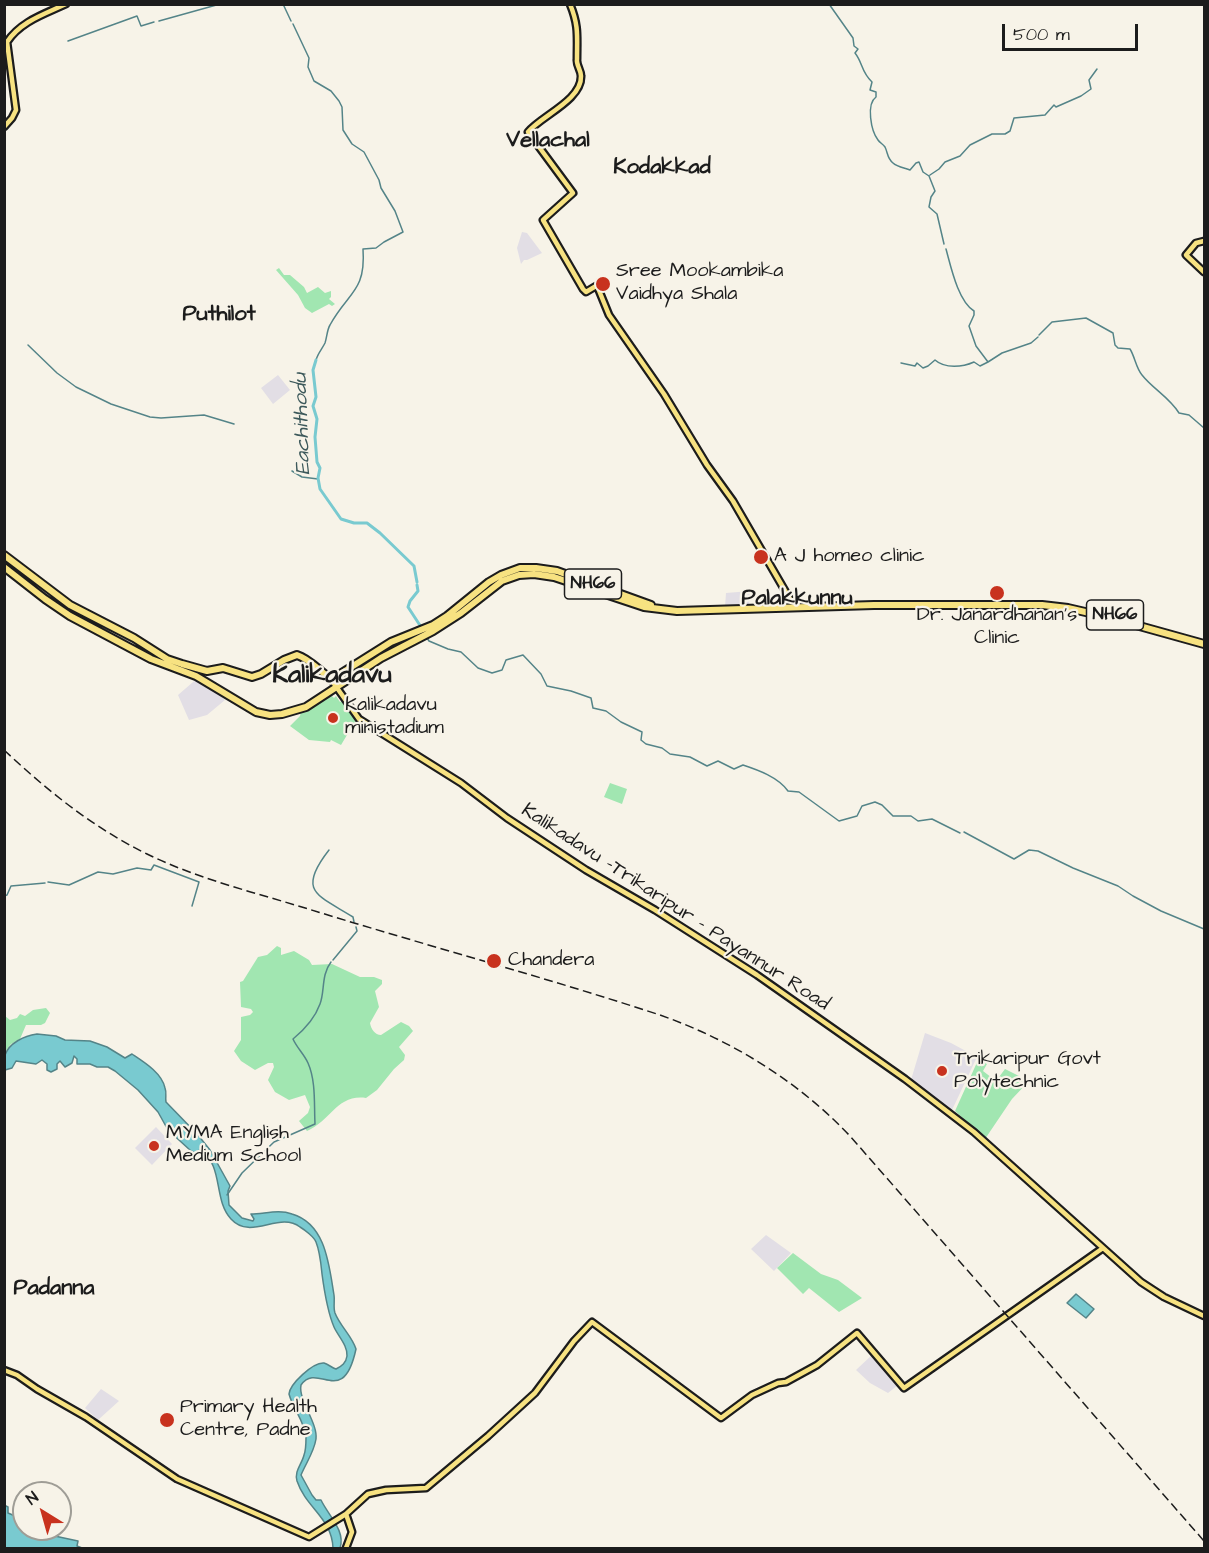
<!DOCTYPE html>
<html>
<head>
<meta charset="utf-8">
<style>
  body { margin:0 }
  #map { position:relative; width:1209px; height:1553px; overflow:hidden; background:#f7f3e8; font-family:"Architects Daughter",sans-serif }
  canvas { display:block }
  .frame { position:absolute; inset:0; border:6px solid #1c1c1c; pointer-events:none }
  .north { position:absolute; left:12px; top:1481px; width:60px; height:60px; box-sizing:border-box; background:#f7f3e8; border:2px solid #9f9d96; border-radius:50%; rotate:323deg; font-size:16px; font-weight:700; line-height:24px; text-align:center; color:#1c1c1c }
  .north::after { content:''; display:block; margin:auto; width:21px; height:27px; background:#c8321e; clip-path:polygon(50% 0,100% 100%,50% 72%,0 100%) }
  .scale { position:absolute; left:1002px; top:24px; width:136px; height:27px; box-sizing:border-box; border:3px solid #1c1c1c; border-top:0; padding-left:8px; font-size:18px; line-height:21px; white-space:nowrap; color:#1c1c1c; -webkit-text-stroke:4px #f7f3e8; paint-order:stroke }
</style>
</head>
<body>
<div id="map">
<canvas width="1209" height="1553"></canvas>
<div class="frame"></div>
<div class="north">N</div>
<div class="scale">500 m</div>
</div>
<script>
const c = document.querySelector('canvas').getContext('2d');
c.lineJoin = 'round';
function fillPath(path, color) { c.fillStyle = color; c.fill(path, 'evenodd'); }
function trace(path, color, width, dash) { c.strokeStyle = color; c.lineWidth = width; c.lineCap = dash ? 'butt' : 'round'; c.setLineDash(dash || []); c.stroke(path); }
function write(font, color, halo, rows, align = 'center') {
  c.font = font + ' "Architects Daughter",sans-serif'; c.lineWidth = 4.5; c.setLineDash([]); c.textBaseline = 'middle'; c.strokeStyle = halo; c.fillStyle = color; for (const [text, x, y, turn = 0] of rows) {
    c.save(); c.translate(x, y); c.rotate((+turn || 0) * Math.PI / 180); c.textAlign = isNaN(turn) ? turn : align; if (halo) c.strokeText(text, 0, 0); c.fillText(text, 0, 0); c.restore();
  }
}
const built = new Path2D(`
  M 522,232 L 527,233 L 542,253 L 527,260 L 524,260 L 521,264 L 517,248 Z
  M 278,375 L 290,390 L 273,404 L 261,388 Z
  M 750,591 L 749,606 L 725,607 L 726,593 Z
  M 200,676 L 225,700 L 207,715 L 189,720 L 178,695 Z
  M 925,1033 L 951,1043 L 977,1057 L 952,1110 L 911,1080 Z
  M 156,1127 L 172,1144 L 152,1165 L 135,1148 Z
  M 766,1235 L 791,1253 L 774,1271 L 751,1249 Z
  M 873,1354 L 898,1385 L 888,1393 L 870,1383 L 856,1370 Z
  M 101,1389 L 119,1401 L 98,1420 L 85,1408 Z`);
const green = new Path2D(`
  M 279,268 L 284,275 L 290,275 L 304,287 L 307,293 L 318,287 L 325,293 L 331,291 L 331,297 L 329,299 L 335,304 L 332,306 L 329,304 L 312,313 L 305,308 L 298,295 L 276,270 Z
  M 331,695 L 334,698 L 336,696 L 340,702 L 342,701 L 356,720 L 341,745 L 331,740 L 330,742 L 309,740 L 290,726 L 300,716 L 301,711 Z
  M 610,783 L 627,789 L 622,804 L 604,797 Z
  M 277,946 L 281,948 L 281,955 L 294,951 L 309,960 L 312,965 L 332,964 L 360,977 L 374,977 L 382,980 L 382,984 L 375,991 L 379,1007 L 370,1023 C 371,1029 375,1035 381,1035 L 401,1022 L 409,1026 L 413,1031 L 399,1047 L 405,1055 L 404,1060 L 394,1069 L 377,1090 L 366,1098 C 337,1094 331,1121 307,1131 L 299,1121 L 308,1113 L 310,1107 L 305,1095 L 289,1100 L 275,1092 L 268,1080 L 274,1067 L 273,1063 L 268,1063 L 255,1070 L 241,1061 L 234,1051 L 241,1040 L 241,1017 L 250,1015 L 253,1012 L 251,1009 L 241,1007 L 240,982 L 243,981 L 258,957 L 267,955 Z
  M 46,1008 L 50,1013 L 45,1023 L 41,1025 L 26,1025 L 20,1039 L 11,1044 L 5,1052 L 5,1016 L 10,1020 L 17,1018 L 20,1014 L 25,1016 L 33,1010 Z
  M 979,1058 L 987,1064 L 983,1071 L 996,1081 L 1005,1069 L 1029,1081 L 1012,1099 L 985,1139 L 955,1111 Z
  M 793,1253 L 821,1274 L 838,1280 L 862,1298 L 839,1312 L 809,1288 L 803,1294 L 777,1268 Z`);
const water = new Path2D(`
  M 37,1034 L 56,1036 L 65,1040 L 90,1041 L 107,1047 L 125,1058 L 132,1054 C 144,1062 162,1073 165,1088 C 167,1093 165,1097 166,1102 L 198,1135 L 210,1150 L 230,1186 L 228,1191 L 229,1205 L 242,1218 L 253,1221 L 254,1219 L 251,1214 C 264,1214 279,1209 292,1214 C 326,1224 329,1265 334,1295 C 335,1301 333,1307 335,1313 C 340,1326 352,1336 356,1349 C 343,1409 318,1361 301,1385 C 298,1400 318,1423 316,1439 C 314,1452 306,1463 301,1475 L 312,1495 L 316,1500 L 321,1500 C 328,1515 346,1531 340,1548 L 333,1548 C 332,1518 306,1508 297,1481 C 294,1471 302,1464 304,1455 C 306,1450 306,1442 306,1437 C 304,1420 293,1409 289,1394 C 290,1384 313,1362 324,1363 C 328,1364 332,1368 336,1369 C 342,1366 346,1363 347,1356 C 348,1346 338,1336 334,1327 C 328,1313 324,1289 322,1274 C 321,1264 320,1252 316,1242 C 314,1237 305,1230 300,1227 C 279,1211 251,1241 231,1219 C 213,1200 224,1165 200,1150 L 195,1153 L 191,1151 L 168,1130 L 158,1112 L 138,1090 L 115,1071 L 108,1067 L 97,1067 L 90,1064 L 77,1064 L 77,1059 L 74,1056 L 72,1063 L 65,1067 L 60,1061 L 57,1064 L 57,1069 L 51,1072 L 47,1070 L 47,1064 L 42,1060 L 36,1064 L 16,1061 L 12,1068 L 5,1070 C 5,1066 3,1059 5,1055 C 9,1043 24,1036 37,1034 Z
  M 1076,1294 L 1094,1309 L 1086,1318 L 1067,1303 Z
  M 4,1505 L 8,1507 L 8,1513 L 15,1516 L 16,1512 L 24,1516 L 24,1529 L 40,1529 L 50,1535 L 78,1541 L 77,1546 L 82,1548 L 5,1548 Z`);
const stream = new Path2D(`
  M 283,4 L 291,21
  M 829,4 L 853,38 L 854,46 L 858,49 L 855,53 C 863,63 861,72 872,82 L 870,90 L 876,92 L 876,97 C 866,104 871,131 878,140 C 880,143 883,144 885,147 C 888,153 887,158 893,163 C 897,167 905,168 910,170 L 916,163 L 919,162 L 923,172 L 929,176 L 935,191 L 931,197 L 929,207 L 937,214 L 944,244
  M 159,21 L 220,4
  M 293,24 L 309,58 L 308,67 L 314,81 L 331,91 L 339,101 L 342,107 L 343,130 L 352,144 L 364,152 L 379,180 L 381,188 L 395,211 L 403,232 L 384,242 L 376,248 L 363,249 C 366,292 348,292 330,325 C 327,330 327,337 325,343 C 322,349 318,353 316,360
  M 68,41 L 137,16 L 141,26 L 154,22
  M 930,175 L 939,169 L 945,162 L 960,156 L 970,145 L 992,134 L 1005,134 L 1010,131 L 1014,118 L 1045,115 L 1054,105 L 1056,107 L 1081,96 L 1091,89 L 1089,80 L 1097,69
  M 946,249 C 951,267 958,301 974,311 L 974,315 L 969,326 L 976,346 L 988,362 L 1002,353 L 1031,343 L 1038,337
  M 1039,335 L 1052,322 L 1086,318 L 1113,333 L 1115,345 L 1118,348 L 1130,349 C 1135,357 1136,368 1142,375 C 1153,389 1169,397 1179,413 L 1189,415 L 1204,428
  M 28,345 L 57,373 L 76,387 L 111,404 L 150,417 L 161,418 L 204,415 L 234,424
  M 901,363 L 915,366 L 917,363 L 923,368 L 928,366 L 935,360 C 945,369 963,367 974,362 L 980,366 L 988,362
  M 292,471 L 302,477 L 318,479
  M 427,638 L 429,641 L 448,649 L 461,652 L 478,668 L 492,673 L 502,670 L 506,660 L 523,655 L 541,674 L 547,686 L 571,691 L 591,698 L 593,708 L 606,711 L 621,722 L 642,732 L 641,740 L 646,744 L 662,748 L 670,754 L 690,757 L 707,766 L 718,761 L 734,769 L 743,765 C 758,770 778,777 788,791 L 799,792 L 839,821 L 857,816 L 862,806 L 875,802 L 882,805 L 893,816 L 911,816 L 918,821 L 932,819 L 960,833
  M 964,832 L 1014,859 L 1029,850 L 1038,851 L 1073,868 L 1118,886 L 1133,896 L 1161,911 L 1204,929
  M 329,850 C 296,892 318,895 353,917 L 354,922
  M 48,882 L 69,885 L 98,872 L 113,874 L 137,868 L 151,870 L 154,865 L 199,882 L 192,906
  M 4,896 L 7,895 L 11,886 L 45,883
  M 333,960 L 357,931 L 356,927
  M 227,1195 L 242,1173 L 274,1142 L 315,1124 C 314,1104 316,1081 308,1063 C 304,1054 297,1048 293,1039 C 304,1030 315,1018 320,1004 C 325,991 321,975 331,962`);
const canal = new Path2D(`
  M 316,360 L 313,370 L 316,397 L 313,406 L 317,419 L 315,437 L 317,462 L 320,468 L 318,478 L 320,489 L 341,519 L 354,523 L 367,523 L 380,533 L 414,566 L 417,582
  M 417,585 L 418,591 L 410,601 L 408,607 L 423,630`);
const major = new Path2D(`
  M 570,4 C 579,26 577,36 577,59 C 576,65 581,70 581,76 C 582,100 541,116 528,132 L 573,193 L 543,220 L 583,289 L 586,292 L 596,286 L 598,288 L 609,315 L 664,394 L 707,465 L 733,501 L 791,601
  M 4,127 L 12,118 L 16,110 L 7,42 C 21,21 45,14 66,4
  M 1204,241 L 1196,243 L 1186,255 L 1204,272
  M 330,678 L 359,719 L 461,783 L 507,818 L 586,870 L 655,910 L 757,975 L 905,1079 L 974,1132 L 1141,1282 L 1164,1297 L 1204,1316
  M 4,1370 L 17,1375 L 37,1389 L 86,1417 L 177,1479 L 309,1537 L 346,1514 L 368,1494 L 386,1490 L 426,1488 L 488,1436 L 535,1393 L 574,1341 L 592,1322 L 721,1418 L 752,1395 L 778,1383 L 786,1382 L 817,1365 L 857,1333 L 904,1388 L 1103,1248
  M 346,1514 L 352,1532 L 346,1548`);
const highway = new Path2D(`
  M 4,555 L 70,605 L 134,638 L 167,659 L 182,664 L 207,671 L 223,668 L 252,677 L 261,674 L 284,660 L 297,655 C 310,659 319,671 330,678 L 337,676 L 391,642 L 433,625 L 447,616 L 489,582 L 501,575 L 520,568 L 536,568 L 557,571 L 651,605
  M 4,567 L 45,599 L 70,616 L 151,659 L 196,676 L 256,712 L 270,715 L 282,714 L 306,707 L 381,658 L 433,631 L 461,613 L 502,581 L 519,575 L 534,574 L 554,577 L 644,607 L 677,611 L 874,605 L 1042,605 L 1068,608 L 1107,617 L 1204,644`);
const rail = new Path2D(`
  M 4,750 C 48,791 92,827 147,854 C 200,880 261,894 318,912 C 432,947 547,978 660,1015 C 731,1040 798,1081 850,1136 L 1204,1541`);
const markers = [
  [603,284,8,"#c8321e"],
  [761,557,8,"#c8321e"],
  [997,593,8,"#c8321e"],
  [333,718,6,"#c8321e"],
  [494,961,8,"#c8321e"],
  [942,1071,6,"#c8321e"],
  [154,1146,6,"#c8321e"],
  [167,1420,8,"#c8321e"]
];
const shields = [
  [593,584,57],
  [1115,615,57]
];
const shieldNames = [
  ["NH66",593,584],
  ["NH66",1115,615]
];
const poiNames = [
  ["Sree Mookambika",616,272],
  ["Vaidhya Shala",616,295],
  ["A J homeo clinic",774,557],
  ["Dr. Janardhanan's",997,616,"center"],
  ["Clinic",997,639,"center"],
  ["Kalikadavu",345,706],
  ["ministadium",345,729],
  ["Chandera",508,961],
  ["Trikaripur Govt",954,1060],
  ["Polytechnic",954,1083],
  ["MYMA English",166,1134],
  ["Medium School",166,1157],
  ["Primary Health",180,1408],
  ["Centre, Padne",180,1431]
];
const streetNames = [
  ["Kalikadavu -Trikaripur - Payannur Road",675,908,33]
];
const waterNames = [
  ["Eachithodu",303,424,-92]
];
const quarterNames = [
  ["Vellachal",548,141],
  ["Kodakkad",662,168],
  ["Puthilot",219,315],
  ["Palakkunnu",797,599],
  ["Padanna",54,1289]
];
const districtNames = [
  ["Kalikadavu",332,677]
];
fillPath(built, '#e2dee5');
fillPath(green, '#a1e6b1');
fillPath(water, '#79cad0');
trace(water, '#548488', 1.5);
trace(stream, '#548488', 1.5);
trace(canal, '#79cad0', 3);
trace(major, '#1c1c1c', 9);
trace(highway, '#1c1c1c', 10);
trace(major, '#f7e281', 4.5);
trace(highway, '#f7e281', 6);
trace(rail, '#1c1c1c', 1.5, [9, 4.5]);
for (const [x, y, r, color] of markers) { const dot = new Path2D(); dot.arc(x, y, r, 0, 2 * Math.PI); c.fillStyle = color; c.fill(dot); trace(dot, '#f7f3e8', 2); }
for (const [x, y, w] of shields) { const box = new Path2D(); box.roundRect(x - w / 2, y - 15, w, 30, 4.5); c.fillStyle = '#f7f3e8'; c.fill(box); trace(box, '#1c1c1c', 1.5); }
write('bold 18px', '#1c1c1c', null, shieldNames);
write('20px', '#1c1c1c', '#f7f3e8', poiNames, 'left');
write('20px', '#1c1c1c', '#f7f3e8', streetNames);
write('italic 21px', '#3d595b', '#f7f3e8', waterNames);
write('bold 22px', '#1c1c1c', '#f7f3e8', quarterNames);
write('bold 26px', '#1c1c1c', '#f7f3e8', districtNames);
</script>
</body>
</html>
